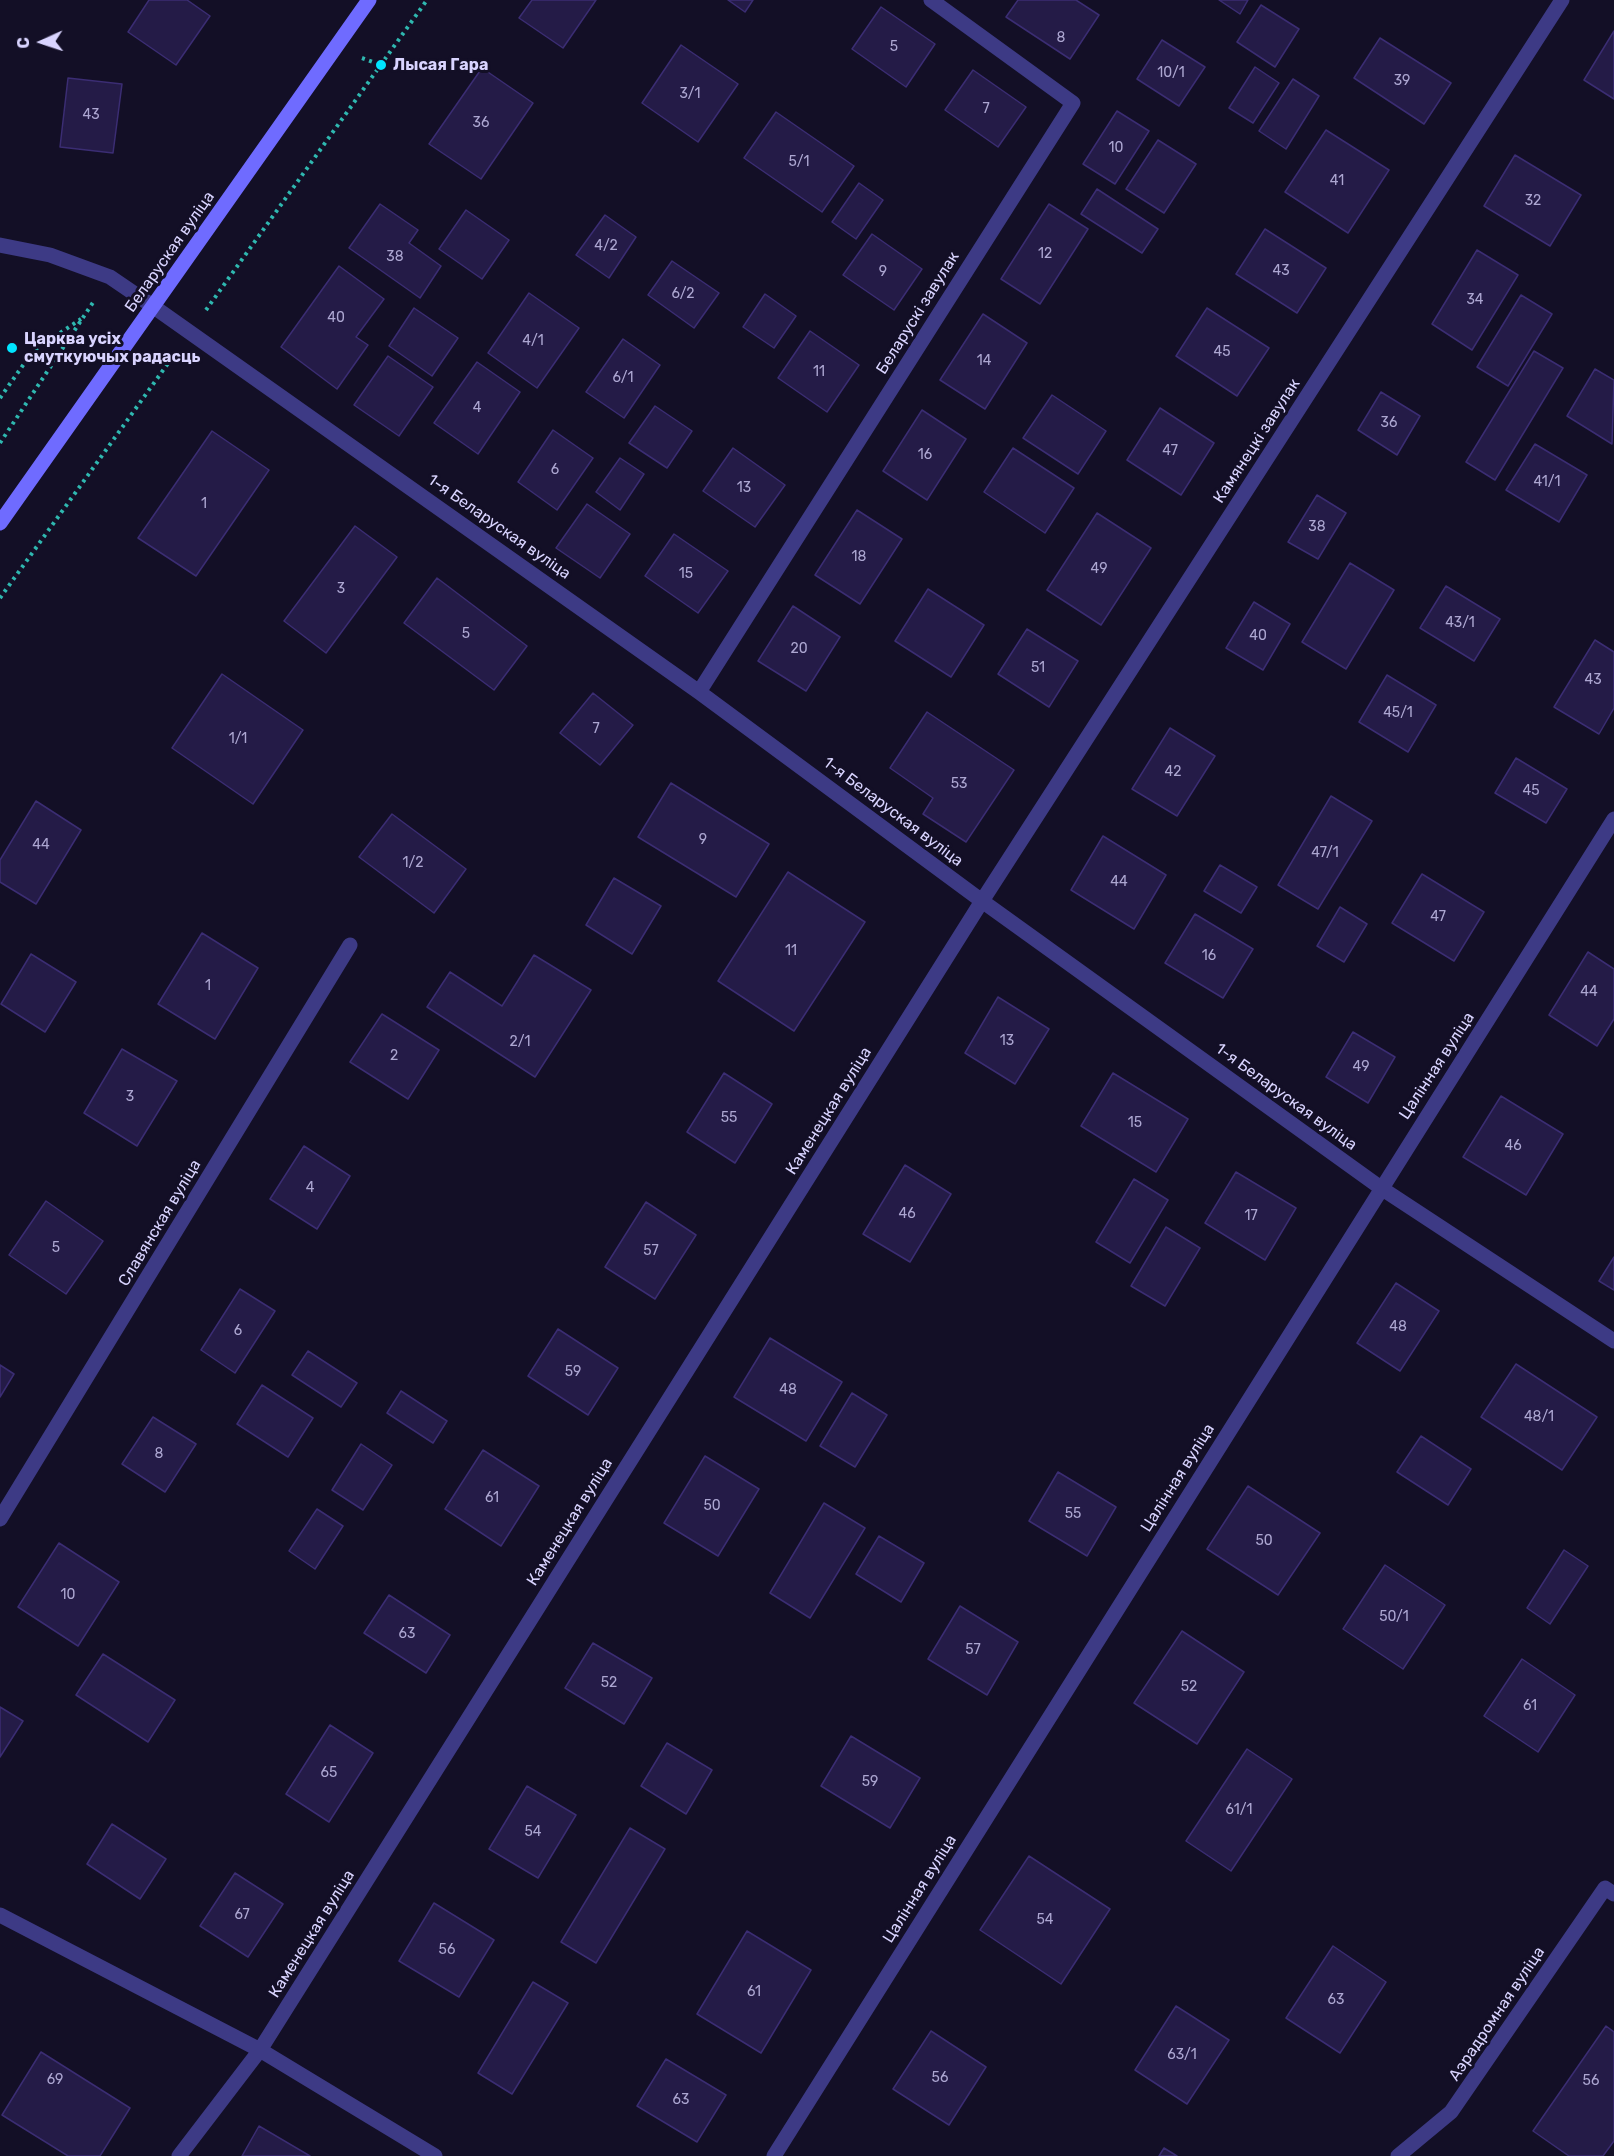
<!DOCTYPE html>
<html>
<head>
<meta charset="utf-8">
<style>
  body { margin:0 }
  #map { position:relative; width:1614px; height:2156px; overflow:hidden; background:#130f26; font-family:Rubik,sans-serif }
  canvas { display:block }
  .north { position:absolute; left:12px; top:12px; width:60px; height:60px; -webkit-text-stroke:4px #130f26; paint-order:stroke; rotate:267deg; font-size:16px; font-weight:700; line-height:24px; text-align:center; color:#d9d4ff }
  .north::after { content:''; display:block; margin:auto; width:21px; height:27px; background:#d9d4ff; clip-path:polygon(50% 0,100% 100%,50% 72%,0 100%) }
</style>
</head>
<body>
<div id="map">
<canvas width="1614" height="2156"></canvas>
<div class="north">С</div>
</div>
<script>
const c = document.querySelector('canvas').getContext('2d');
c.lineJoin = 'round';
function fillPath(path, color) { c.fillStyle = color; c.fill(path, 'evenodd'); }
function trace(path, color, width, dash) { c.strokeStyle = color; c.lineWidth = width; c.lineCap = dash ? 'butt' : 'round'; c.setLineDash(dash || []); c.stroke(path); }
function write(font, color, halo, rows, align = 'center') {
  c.font = font + ' Rubik,sans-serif'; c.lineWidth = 6; c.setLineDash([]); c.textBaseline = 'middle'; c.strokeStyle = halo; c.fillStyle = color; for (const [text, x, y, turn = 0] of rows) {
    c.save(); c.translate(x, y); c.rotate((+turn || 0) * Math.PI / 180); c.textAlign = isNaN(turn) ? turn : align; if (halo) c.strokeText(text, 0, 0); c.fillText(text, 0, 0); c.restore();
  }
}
const building = new Path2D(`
  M 149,0 L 187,0 L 210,16 L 176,65 L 128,32 Z
  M 532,0 L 596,0 L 563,48 L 519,18 Z
  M 728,0 L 753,0 L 745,12 Z
  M 1018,0 L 1076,0 L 1099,15 L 1070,59 L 1006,17 Z
  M 1219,0 L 1248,0 L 1240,14 Z
  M 1261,5 L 1299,29 L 1275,67 L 1237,42 Z
  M 881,7 L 935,44 L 906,87 L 852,49 Z
  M 1614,31 L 1614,99 L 1584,80 Z
  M 1380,38 L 1451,83 L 1424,124 L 1354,78 Z
  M 1162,40 L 1205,67 L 1179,106 L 1137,79 Z
  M 681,45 L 738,84 L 698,142 L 642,103 Z
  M 1255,67 L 1279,83 L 1253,123 L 1229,108 Z
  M 482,68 L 533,103 L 481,179 L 429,144 Z
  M 973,70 L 1026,107 L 998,147 L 945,110 Z
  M 68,78 L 122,84 L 113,153 L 60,147 Z
  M 1293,79 L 1319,96 L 1286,149 L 1259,131 Z
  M 1117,111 L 1149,131 L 1115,184 L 1083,164 Z
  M 776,112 L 854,166 L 822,212 L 744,158 Z
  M 1326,130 L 1389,170 L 1348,233 L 1285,192 Z
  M 1158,140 L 1196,164 L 1164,213 L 1126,189 Z
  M 1515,155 L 1581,195 L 1550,246 L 1484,206 Z
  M 859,183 L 883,200 L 856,239 L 832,222 Z
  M 1097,189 L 1158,229 L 1142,253 L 1081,214 Z
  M 380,204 L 418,230 L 409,243 L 441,266 L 420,298 L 349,248 Z
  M 1049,204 L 1088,229 L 1040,304 L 1001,279 Z
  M 466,210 L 509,240 L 482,279 L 439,249 Z
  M 605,215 L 636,237 L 609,278 L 576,255 Z
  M 1265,229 L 1326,268 L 1297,313 L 1236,274 Z
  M 872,234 L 922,269 L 894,310 L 843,275 Z
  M 1477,250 L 1518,275 L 1472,350 L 1432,324 Z
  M 672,261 L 719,293 L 694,328 L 648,295 Z
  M 339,266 L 384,299 L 356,337 L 368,345 L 337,389 L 281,347 Z
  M 529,293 L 579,328 L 537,388 L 488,353 Z
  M 765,294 L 796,316 L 774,348 L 743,327 Z
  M 1521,295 L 1552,314 L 1508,386 L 1477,367 Z
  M 414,308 L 458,338 L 432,376 L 389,346 Z
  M 1207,308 L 1269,348 L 1237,396 L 1176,356 Z
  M 983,314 L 1027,343 L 985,409 L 940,380 Z
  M 810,331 L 859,365 L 827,412 L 778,378 Z
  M 623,339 L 660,365 L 624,418 L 586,392 Z
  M 1534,351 L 1563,368 L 1495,480 L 1466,462 Z
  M 388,356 L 433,387 L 399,436 L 354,405 Z
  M 477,362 L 520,392 L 478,454 L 434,423 Z
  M 1595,369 L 1614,380 L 1612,444 L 1567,416 Z
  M 1381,392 L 1420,416 L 1397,455 L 1358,430 Z
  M 1052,395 L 1106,431 L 1078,474 L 1023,438 Z
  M 655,406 L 692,431 L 667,468 L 629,443 Z
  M 1160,408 L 1214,443 L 1181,495 L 1127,460 Z
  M 922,410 L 966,439 L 927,500 L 883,471 Z
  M 553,430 L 593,458 L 557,510 L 518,482 Z
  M 212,431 L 269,470 L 196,576 L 138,538 Z
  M 1535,444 L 1587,475 L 1559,522 L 1506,490 Z
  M 733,448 L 785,485 L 755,527 L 703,491 Z
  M 1013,448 L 1074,488 L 1045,533 L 984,492 Z
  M 620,458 L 644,474 L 620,510 L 596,492 Z
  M 1317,495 L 1346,513 L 1318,559 L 1288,542 Z
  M 587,504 L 630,534 L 600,578 L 556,548 Z
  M 857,510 L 902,539 L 860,604 L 815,575 Z
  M 1097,513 L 1151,548 L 1101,625 L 1047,590 Z
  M 355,526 L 397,557 L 326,653 L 284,621 Z
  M 674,534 L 728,571 L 698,613 L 645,576 Z
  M 1350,563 L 1394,590 L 1346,669 L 1302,642 Z
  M 437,578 L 527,646 L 494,690 L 404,623 Z
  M 1446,586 L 1500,619 L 1474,661 L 1420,628 Z
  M 928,589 L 984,625 L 951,677 L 895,641 Z
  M 1254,602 L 1290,624 L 1263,670 L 1226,648 Z
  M 793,606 L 840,637 L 806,691 L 758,661 Z
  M 1027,629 L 1078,661 L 1049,707 L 998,674 Z
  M 1595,640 L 1614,652 L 1614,708 L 1599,734 L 1554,707 Z
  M 222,674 L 303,730 L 253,804 L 172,748 Z
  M 1387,675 L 1436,705 L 1408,752 L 1359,722 Z
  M 593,693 L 633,725 L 600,765 L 560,733 Z
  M 927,712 L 1014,770 L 966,842 L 923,814 L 933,798 L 890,768 Z
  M 1170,728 L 1215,756 L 1177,816 L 1132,789 Z
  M 1516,758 L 1567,789 L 1546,823 L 1495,793 Z
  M 671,783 L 769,844 L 736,897 L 638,837 Z
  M 1331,796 L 1372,821 L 1318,909 L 1278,885 Z
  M 36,801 L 81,830 L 36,904 L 0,882 L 0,860 Z
  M 392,814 L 466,869 L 434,913 L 359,857 Z
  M 1103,836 L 1166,875 L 1134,929 L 1071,890 Z
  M 1220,865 L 1257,887 L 1241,913 L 1204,891 Z
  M 788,872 L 865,922 L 794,1031 L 718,981 Z
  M 1422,874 L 1484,912 L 1454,961 L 1392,923 Z
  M 614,878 L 661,906 L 632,954 L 586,925 Z
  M 1340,907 L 1367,924 L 1344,962 L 1317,946 Z
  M 1195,914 L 1253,949 L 1223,998 L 1165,963 Z
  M 202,933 L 258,968 L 215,1039 L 158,1004 Z
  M 1588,952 L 1614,969 L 1614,1019 L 1597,1046 L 1549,1015 Z
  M 31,954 L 76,982 L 45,1032 L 1,1004 Z
  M 534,955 L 591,990 L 535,1077 L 427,1007 L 450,972 L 502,1006 Z
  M 998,997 L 1049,1029 L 1015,1084 L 965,1053 Z
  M 382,1014 L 439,1050 L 408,1099 L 350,1062 Z
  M 1353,1032 L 1395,1057 L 1368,1103 L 1326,1077 Z
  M 122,1049 L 177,1081 L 137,1146 L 84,1113 Z
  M 724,1073 L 772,1104 L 735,1163 L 687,1132 Z
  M 1113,1073 L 1188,1119 L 1156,1172 L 1081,1126 Z
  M 1501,1096 L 1563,1134 L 1526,1195 L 1463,1157 Z
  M 304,1146 L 350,1176 L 317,1229 L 270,1199 Z
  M 905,1165 L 951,1194 L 910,1262 L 863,1234 Z
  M 1236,1172 L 1296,1208 L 1265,1260 L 1205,1223 Z
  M 1134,1179 L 1168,1200 L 1130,1263 L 1096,1242 Z
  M 46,1201 L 103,1241 L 66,1294 L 9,1255 Z
  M 646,1202 L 696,1235 L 655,1299 L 605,1267 Z
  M 1166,1227 L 1200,1248 L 1165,1306 L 1131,1286 Z
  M 1614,1257 L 1614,1290 L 1599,1281 Z
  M 1396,1283 L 1439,1311 L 1400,1371 L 1357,1343 Z
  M 240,1289 L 275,1311 L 235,1373 L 201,1350 Z
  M 558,1329 L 618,1368 L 588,1415 L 528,1376 Z
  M 770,1338 L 842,1382 L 806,1441 L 734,1397 Z
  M 308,1351 L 357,1383 L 341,1407 L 292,1375 Z
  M 1516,1364 L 1597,1417 L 1562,1470 L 1481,1417 Z
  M 0,1365 L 14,1374 L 0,1397 Z
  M 262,1385 L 313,1418 L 288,1457 L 237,1424 Z
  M 401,1391 L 447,1421 L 433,1443 L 387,1413 Z
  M 852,1393 L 887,1415 L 855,1467 L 820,1446 Z
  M 153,1417 L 196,1444 L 165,1492 L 122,1464 Z
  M 1421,1436 L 1471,1469 L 1448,1505 L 1397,1472 Z
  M 361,1444 L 392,1465 L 363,1510 L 332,1490 Z
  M 483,1450 L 539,1486 L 501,1546 L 445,1509 Z
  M 705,1456 L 759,1489 L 718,1556 L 664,1523 Z
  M 1058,1472 L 1116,1507 L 1087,1556 L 1029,1521 Z
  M 1248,1486 L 1320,1533 L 1278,1595 L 1207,1549 Z
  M 824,1503 L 865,1528 L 810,1618 L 770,1593 Z
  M 317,1509 L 343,1526 L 315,1569 L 289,1551 Z
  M 879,1536 L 924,1563 L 901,1602 L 856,1574 Z
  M 59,1543 L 119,1582 L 78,1646 L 18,1607 Z
  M 1564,1550 L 1588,1566 L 1550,1624 L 1527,1608 Z
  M 1385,1565 L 1445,1605 L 1403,1669 L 1343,1629 Z
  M 389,1595 L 450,1635 L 426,1673 L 364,1633 Z
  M 960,1606 L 1018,1642 L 987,1695 L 928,1659 Z
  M 1182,1631 L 1244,1672 L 1197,1744 L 1134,1703 Z
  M 593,1643 L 652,1678 L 624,1724 L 565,1688 Z
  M 103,1654 L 175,1700 L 148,1742 L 76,1695 Z
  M 1522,1659 L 1575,1695 L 1538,1752 L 1484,1716 Z
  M 0,1707 L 23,1721 L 0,1757 Z
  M 330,1725 L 373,1753 L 329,1822 L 286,1794 Z
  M 851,1736 L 920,1778 L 890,1828 L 821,1786 Z
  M 667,1743 L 712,1770 L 686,1814 L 641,1786 Z
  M 1247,1749 L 1292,1779 L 1231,1871 L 1186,1841 Z
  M 527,1786 L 576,1815 L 538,1878 L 489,1849 Z
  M 112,1824 L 166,1859 L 140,1899 L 87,1864 Z
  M 630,1828 L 665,1849 L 596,1963 L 561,1942 Z
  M 1029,1856 L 1110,1909 L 1061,1984 L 980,1930 Z
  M 235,1873 L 283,1904 L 248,1957 L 200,1926 Z
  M 434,1903 L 494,1940 L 459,1997 L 399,1961 Z
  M 747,1931 L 811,1970 L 761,2053 L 697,2014 Z
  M 1333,1946 L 1386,1982 L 1340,2053 L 1286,2018 Z
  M 533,1982 L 568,2003 L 512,2094 L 478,2073 Z
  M 1176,2006 L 1229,2040 L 1187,2104 L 1135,2070 Z
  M 1606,2026 L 1614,2032 L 1614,2141 L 1603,2156 L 1569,2156 L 1533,2131 Z
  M 931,2031 L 986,2067 L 949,2125 L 893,2089 Z
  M 41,2052 L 130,2108 L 100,2156 L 68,2156 L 2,2115 Z
  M 666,2059 L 726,2095 L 697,2142 L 637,2106 Z
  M 259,2126 L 310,2156 L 242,2156 Z
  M 1164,2148 L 1177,2156 L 1159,2156 Z`);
const path = new Path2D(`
  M 362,58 L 381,65
  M 206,310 L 427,0
  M 0,398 L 33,351 L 81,319
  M 0,443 L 94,301
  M 0,598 L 174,355`);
const street = new Path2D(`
  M 0,245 L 50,255 L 110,277 L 154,307 L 699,692 L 982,901 L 1381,1188 L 1614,1341
  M 699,692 L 1073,103 L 931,0
  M 0,1519 L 350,945
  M 0,1915 L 260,2050 L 435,2156
  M 179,2156 L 260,2050 L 982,901 L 1562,0
  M 774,2156 L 1614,819
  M 1398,2156 L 1451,2112 L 1605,1888 L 1614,1894`);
const secondary = new Path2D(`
  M 0,523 L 369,0`);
const markers = [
  [381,65,6,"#00e5ff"],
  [12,348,6,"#00e5ff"]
];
const numberNames = [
  ["8",1061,38],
  ["5",894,47],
  ["10/1",1171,73],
  ["39",1402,81],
  ["3/1",690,94],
  ["7",986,109],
  ["43",91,115],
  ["36",481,123],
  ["10",1116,148],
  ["5/1",799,162],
  ["41",1337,181],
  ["32",1533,201],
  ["4/2",606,246],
  ["12",1045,254],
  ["38",395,257],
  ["43",1281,271],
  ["9",883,272],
  ["6/2",683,294],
  ["34",1475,300],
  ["40",336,318],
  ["4/1",533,341],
  ["45",1222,352],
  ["14",984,361],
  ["11",819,372],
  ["6/1",623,378],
  ["4",477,408],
  ["36",1389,423],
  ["47",1170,451],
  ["16",925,455],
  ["6",555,470],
  ["41/1",1547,482],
  ["13",744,488],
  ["1",204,504],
  ["38",1317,527],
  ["18",859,557],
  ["49",1099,569],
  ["15",686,574],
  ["3",341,589],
  ["43/1",1460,623],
  ["5",466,634],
  ["40",1258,636],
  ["20",799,649],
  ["51",1038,668],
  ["43",1593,680],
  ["45/1",1398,713],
  ["7",596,729],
  ["1/1",238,739],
  ["42",1173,772],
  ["53",959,784],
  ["45",1531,791],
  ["9",703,840],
  ["44",41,845],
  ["47/1",1325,853],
  ["1/2",413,863],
  ["44",1119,882],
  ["47",1438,917],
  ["11",791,951],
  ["16",1209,956],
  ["1",208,986],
  ["44",1589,992],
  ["13",1007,1041],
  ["2/1",520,1042],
  ["2",394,1056],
  ["49",1361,1067],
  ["3",130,1097],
  ["55",729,1118],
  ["15",1135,1123],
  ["46",1513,1146],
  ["4",310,1188],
  ["46",907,1214],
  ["17",1251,1216],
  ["5",56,1248],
  ["57",651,1251],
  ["48",1398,1327],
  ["6",238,1331],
  ["59",573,1372],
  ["48",788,1390],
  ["48/1",1539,1417],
  ["8",159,1454],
  ["61",492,1498],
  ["50",712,1506],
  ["55",1073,1514],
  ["50",1264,1541],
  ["10",68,1595],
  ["50/1",1394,1617],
  ["63",407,1634],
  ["57",973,1650],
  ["52",609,1683],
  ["52",1189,1687],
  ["61",1530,1706],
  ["65",329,1773],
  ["59",870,1782],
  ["61/1",1239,1810],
  ["54",533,1832],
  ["67",242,1915],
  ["54",1045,1920],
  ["56",447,1950],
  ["61",754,1992],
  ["63",1336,2000],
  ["63/1",1182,2055],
  ["56",940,2078],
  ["69",55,2080],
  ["56",1591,2081],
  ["63",681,2100]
];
const poiNames = [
  ["Лысая Гара",393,65],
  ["Царква усіх",24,339],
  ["смуткуючых радасць",24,357]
];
const streetNames = [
  ["Беларуская вуліца",170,252,-55],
  ["Беларускі завулак",918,313,-58],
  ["Камянецкі завулак",1257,441,-57],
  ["1-я Беларуская вуліца",499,527,35],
  ["1-я Беларуская вуліца",893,812,37],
  ["Цалінная вуліца",1437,1066,-57],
  ["1-я Беларуская вуліца",1286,1097,36],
  ["Каменецкая вуліца",829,1111,-58],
  ["Славянская вуліца",160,1223,-59],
  ["Цалінная вуліца",1178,1478,-58],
  ["Каменецкая вуліца",570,1522,-58],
  ["Цалінная вуліца",920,1889,-58],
  ["Каменецкая вуліца",312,1934,-58],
  ["Аэрадромная вуліца",1497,2014,-56]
];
fillPath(building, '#241b47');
trace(building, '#3b2d73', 1.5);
trace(path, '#2fb8b0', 4, [3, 4.5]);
trace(street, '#3d3a85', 15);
trace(secondary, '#6f6bff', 15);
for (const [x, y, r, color] of markers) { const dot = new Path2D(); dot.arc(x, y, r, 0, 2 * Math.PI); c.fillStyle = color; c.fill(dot); trace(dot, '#130f26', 2); }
write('14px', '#aca6d1', null, numberNames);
write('bold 16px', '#d9d4ff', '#130f26', poiNames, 'left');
write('16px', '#d9d4ff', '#130f26', streetNames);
</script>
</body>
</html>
